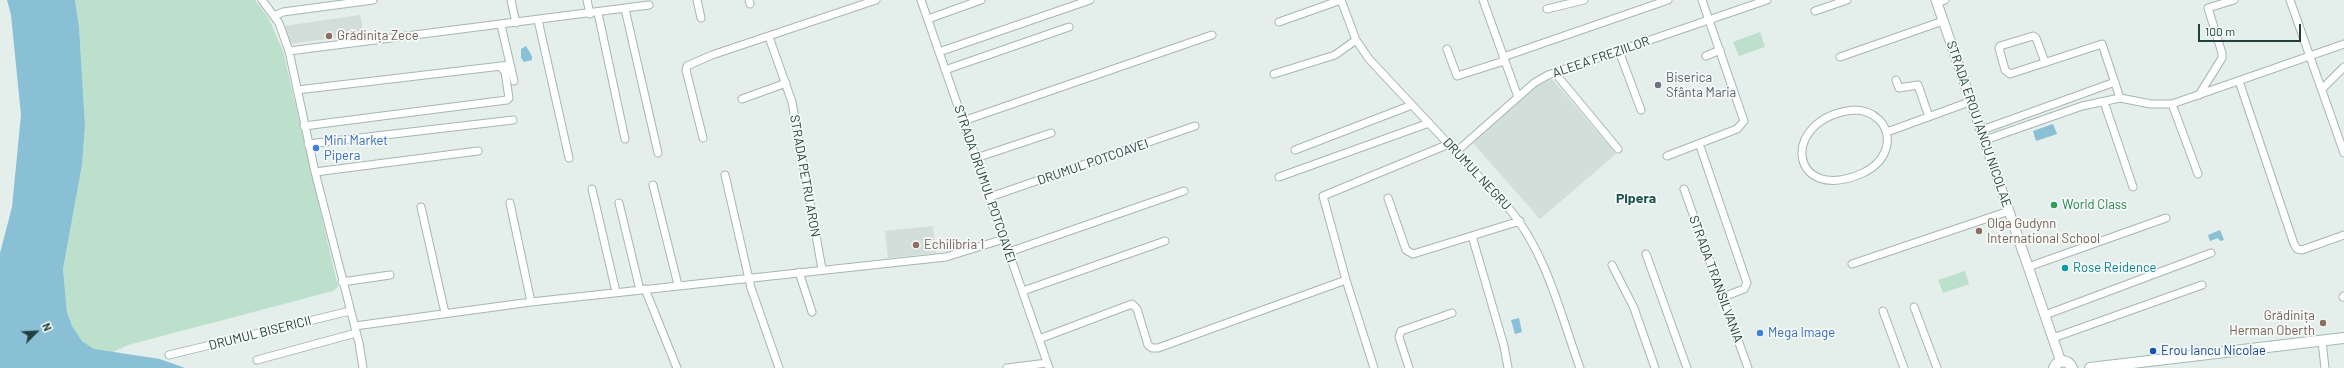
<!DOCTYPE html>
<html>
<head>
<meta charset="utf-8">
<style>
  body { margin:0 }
  #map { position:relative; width:2344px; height:368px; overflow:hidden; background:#e4eeeb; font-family:Barlow,sans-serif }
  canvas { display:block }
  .north { position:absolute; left:16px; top:312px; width:40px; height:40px; -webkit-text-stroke:3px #f5faf8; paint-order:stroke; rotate:66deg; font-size:11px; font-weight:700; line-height:16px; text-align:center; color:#22413d }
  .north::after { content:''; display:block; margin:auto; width:14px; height:18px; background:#22413d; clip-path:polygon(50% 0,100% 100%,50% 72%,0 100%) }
  .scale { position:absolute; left:2198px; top:24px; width:103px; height:18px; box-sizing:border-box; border:2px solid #22413d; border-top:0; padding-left:5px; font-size:12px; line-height:14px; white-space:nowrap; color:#22413d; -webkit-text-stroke:3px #f5faf8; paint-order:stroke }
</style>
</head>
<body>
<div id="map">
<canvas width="2344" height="368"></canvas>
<div class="north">N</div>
<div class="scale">100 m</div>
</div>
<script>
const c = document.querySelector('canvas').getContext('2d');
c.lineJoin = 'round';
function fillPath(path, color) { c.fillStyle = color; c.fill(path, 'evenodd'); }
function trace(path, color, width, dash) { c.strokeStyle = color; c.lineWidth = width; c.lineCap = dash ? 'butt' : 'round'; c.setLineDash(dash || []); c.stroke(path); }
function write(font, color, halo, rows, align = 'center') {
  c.font = font + ' Barlow,sans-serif'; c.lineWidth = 3.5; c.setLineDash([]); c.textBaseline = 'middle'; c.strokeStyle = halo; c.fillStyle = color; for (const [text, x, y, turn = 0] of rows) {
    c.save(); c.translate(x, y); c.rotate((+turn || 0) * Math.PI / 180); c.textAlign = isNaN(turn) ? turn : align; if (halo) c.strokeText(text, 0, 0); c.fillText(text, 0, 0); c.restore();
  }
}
const built = new Path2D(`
  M 360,15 L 364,34 L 289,44 L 284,26 Z
  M 1552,79 L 1616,154 L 1540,219 L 1472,142 L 1538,85 Z
  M 933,226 L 936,253 L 888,258 L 885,231 Z`);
const green = new Path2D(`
  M 75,0 L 255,0 L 269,19 L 283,51 L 338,287 L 333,291 L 128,345 L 111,353 L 94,349 L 82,341 L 72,326 L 67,312 L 63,269 L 82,165 L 85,125 L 79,27 Z
  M 1760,32 L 1765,47 L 1739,56 L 1733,42 Z
  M 1965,271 L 1969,284 L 1943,293 L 1938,280 Z`);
const water = new Path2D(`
  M 7,0 L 75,0 L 79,27 L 85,125 L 82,165 L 63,269 L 67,312 L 72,326 L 82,341 L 94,349 L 160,359 L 185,368 L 0,368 L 0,253 L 12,207 L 21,115 L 11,15 Z
  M 526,46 L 532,56 L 532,60 L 524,62 L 521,58 L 521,49 Z
  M 2053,124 L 2057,134 L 2036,141 L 2033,131 Z
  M 2220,230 L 2224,240 L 2220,241 L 2218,238 L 2210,241 L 2208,235 Z
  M 1519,318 L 1522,332 L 1515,334 L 1511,320 Z`);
const minor = new Path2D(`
  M 262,0 L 279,23 L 289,51 L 315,172 L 359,343 L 363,368
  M 511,0 L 516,23
  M 587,0 L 590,14
  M 697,0 L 701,18
  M 749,0 L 750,4
  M 921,0 L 1049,368
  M 1341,0 L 1356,40 L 1369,59 L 1511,211 C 1547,255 1561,316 1580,368
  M 1483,0 L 1518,97
  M 2290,0 L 2344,153
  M 1937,3 L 1945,0
  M 625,9 L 658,153
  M 1547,9 L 1584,0
  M 1815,11 L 1847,0
  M 598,13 L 625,139
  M 274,16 L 283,12 L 373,0
  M 928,19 L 981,0
  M 538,20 L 569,158
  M 1279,22 L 1341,0
  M 501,25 L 514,81
  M 769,37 L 792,102 L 822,269
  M 1447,49 L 1457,76 L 1504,61
  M 289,51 L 649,5
  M 1619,51 L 1641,110
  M 939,52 L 1090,0
  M 1706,56 L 1720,50
  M 1503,57 L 1668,0
  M 1840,57 L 1943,21
  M 2045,62 L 2036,38 L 2033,36 L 2000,46 L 1999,48 L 2005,70 L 2010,74 L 2102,44 L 2120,98
  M 945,70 L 1069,27
  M 1555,73 L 1618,149
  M 1274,74 L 1335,55 L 1356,40
  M 1896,80 L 1899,88 L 1918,85 L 1929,117
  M 2239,81 L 2294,244 L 2297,249 L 2302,250 L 2344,235
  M 2322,89 L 2344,67
  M 297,90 L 510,65
  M 2199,95 L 2222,58 L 2222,53 L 2208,8 L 2234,0
  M 742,99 L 786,83
  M 2104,102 L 2133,187
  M 2172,104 L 2198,174
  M 1854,110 C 1873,110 1890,124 1887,144 C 1885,158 1875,167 1863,173 C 1789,206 1778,118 1854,110 Z
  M 963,121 L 1212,35
  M 304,126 L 507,100 L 509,98 L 505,72 L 500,66
  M 1982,130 L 2115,82
  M 1887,132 L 1972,101
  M 703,138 L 686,70 L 687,66 L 712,55 L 876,0
  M 1985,140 L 2082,106 L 2120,98 L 2151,104 L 2172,104 L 2344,44
  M 308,144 L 513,120
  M 1701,149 L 1747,283 L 1744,289 L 1723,297
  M 1295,150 L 1412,105
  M 1456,152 L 1534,83 L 1548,75 L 1767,0
  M 1667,156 L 1737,129 L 1744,121 L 1702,0
  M 976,158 L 1051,133
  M 315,172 L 478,151
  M 725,175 L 751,288 L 779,368
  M 1279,177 L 1429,123
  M 653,185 L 678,285
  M 592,189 L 616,292
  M 1684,189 L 1748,368
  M 990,197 L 1195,126
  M 1388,198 L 1406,250 L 1413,254 L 1520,221
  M 510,203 L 531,302
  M 619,203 L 640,290
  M 421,207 L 445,313
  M 1472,236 L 1504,346 L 1508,368
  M 1009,252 L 1184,191
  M 1646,254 L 1687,368
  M 1852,264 L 2009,211
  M 1612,265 L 1634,308 L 1655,368
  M 2028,267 L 2166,218
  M 799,272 L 812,312
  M 342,282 L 390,275
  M 645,289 L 677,368
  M 1023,291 L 1165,241
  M 2343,297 L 2344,296
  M 1914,307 L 1937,368
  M 1883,311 L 1904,368
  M 2045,315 L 2211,253
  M 355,326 L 531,302 L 946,257 L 1004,239
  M 2053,338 L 2202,285
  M 1039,339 L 1132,304 L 1137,309 L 1148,345 L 1152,348 L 1158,348 L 1346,280
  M 2322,341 L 2325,368
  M 169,355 L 350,311
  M 257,360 L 356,333
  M 1007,368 L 1047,363
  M 1374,368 L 1346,280 L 1323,196 L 1449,144
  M 1409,368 L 1399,337 L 1401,331 L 1452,313`);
const tertiary = new Path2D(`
  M 1936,0 L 2061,362`);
const secondary = new Path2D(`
  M 2054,368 C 2058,359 2068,359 2072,368
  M 2090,368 L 2344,338`);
const markers = [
  [329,36,4,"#8d6e63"],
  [1658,85,4,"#6b7280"],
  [316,148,4,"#3f7fe0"],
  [2054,205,4,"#2e9e5b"],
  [1979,231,4,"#8d6e63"],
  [916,245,4,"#8d6e63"],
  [2065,268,4,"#0f9aa8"],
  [2323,323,4,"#8d6e63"],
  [1760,333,4,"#3f7fe0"],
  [2153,351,4,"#1a4fb4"]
];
const educationNames = [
  ["Grădinița Zece",337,36],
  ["Olga Gudynn",1987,224],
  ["International School",1987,239],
  ["Echilibria 1",924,245],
  ["Grădinița",2315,316,"right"],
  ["Herman Oberth",2315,331,"right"]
];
const streetNames = [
  ["ALEEA FREZIILOR",1601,57,-19],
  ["STRADA EROU IANCU NICOLAE",1979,124,71],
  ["DRUMUL POTCOAVEI",1093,162,-19],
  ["DRUMUL NEGRU",1477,174,47],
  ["STRADA PETRU ARON",805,176,80],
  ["STRADA DRUMUL POTCOAVEI",985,184,71],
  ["STRADA TRANSILVANIA",1716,279,70],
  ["DRUMUL BISERICII",260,333,-14]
];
const worshipNames = [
  ["Biserica",1666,78],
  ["Sfânta Maria",1666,93]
];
const shopNames = [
  ["Mini Market",324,141],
  ["Pipera",324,156],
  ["Mega Image",1768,333]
];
const leisureNames = [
  ["World Class",2062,205]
];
const cultureNames = [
  ["Rose Reidence",2073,268]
];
const transitNames = [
  ["Erou Iancu Nicolae",2161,351]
];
const neighbourhoodNames = [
  ["Pipera",1636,198]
];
fillPath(built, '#d2deda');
fillPath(green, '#bce0cb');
fillPath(water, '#89c0d6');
trace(minor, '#a6b7b3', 9);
trace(tertiary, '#a6b7b3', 11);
trace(secondary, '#a1bbb5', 12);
trace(minor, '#fff', 7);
trace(tertiary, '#fff', 9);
trace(secondary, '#fff', 10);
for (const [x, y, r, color] of markers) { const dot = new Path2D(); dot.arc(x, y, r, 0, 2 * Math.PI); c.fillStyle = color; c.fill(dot); trace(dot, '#f5faf8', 1.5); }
write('13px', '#785e54', '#f5faf8', educationNames, 'left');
write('13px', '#22413d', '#f5faf8', streetNames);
write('13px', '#5b616d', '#f5faf8', worshipNames, 'left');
write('13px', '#366cbe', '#f5faf8', shopNames, 'left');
write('13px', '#27864d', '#f5faf8', leisureNames, 'left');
write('13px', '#0d838f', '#f5faf8', cultureNames, 'left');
write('13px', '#164399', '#f5faf8', transitNames, 'left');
write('bold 14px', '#1c554f', '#f5faf8', neighbourhoodNames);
</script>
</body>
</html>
